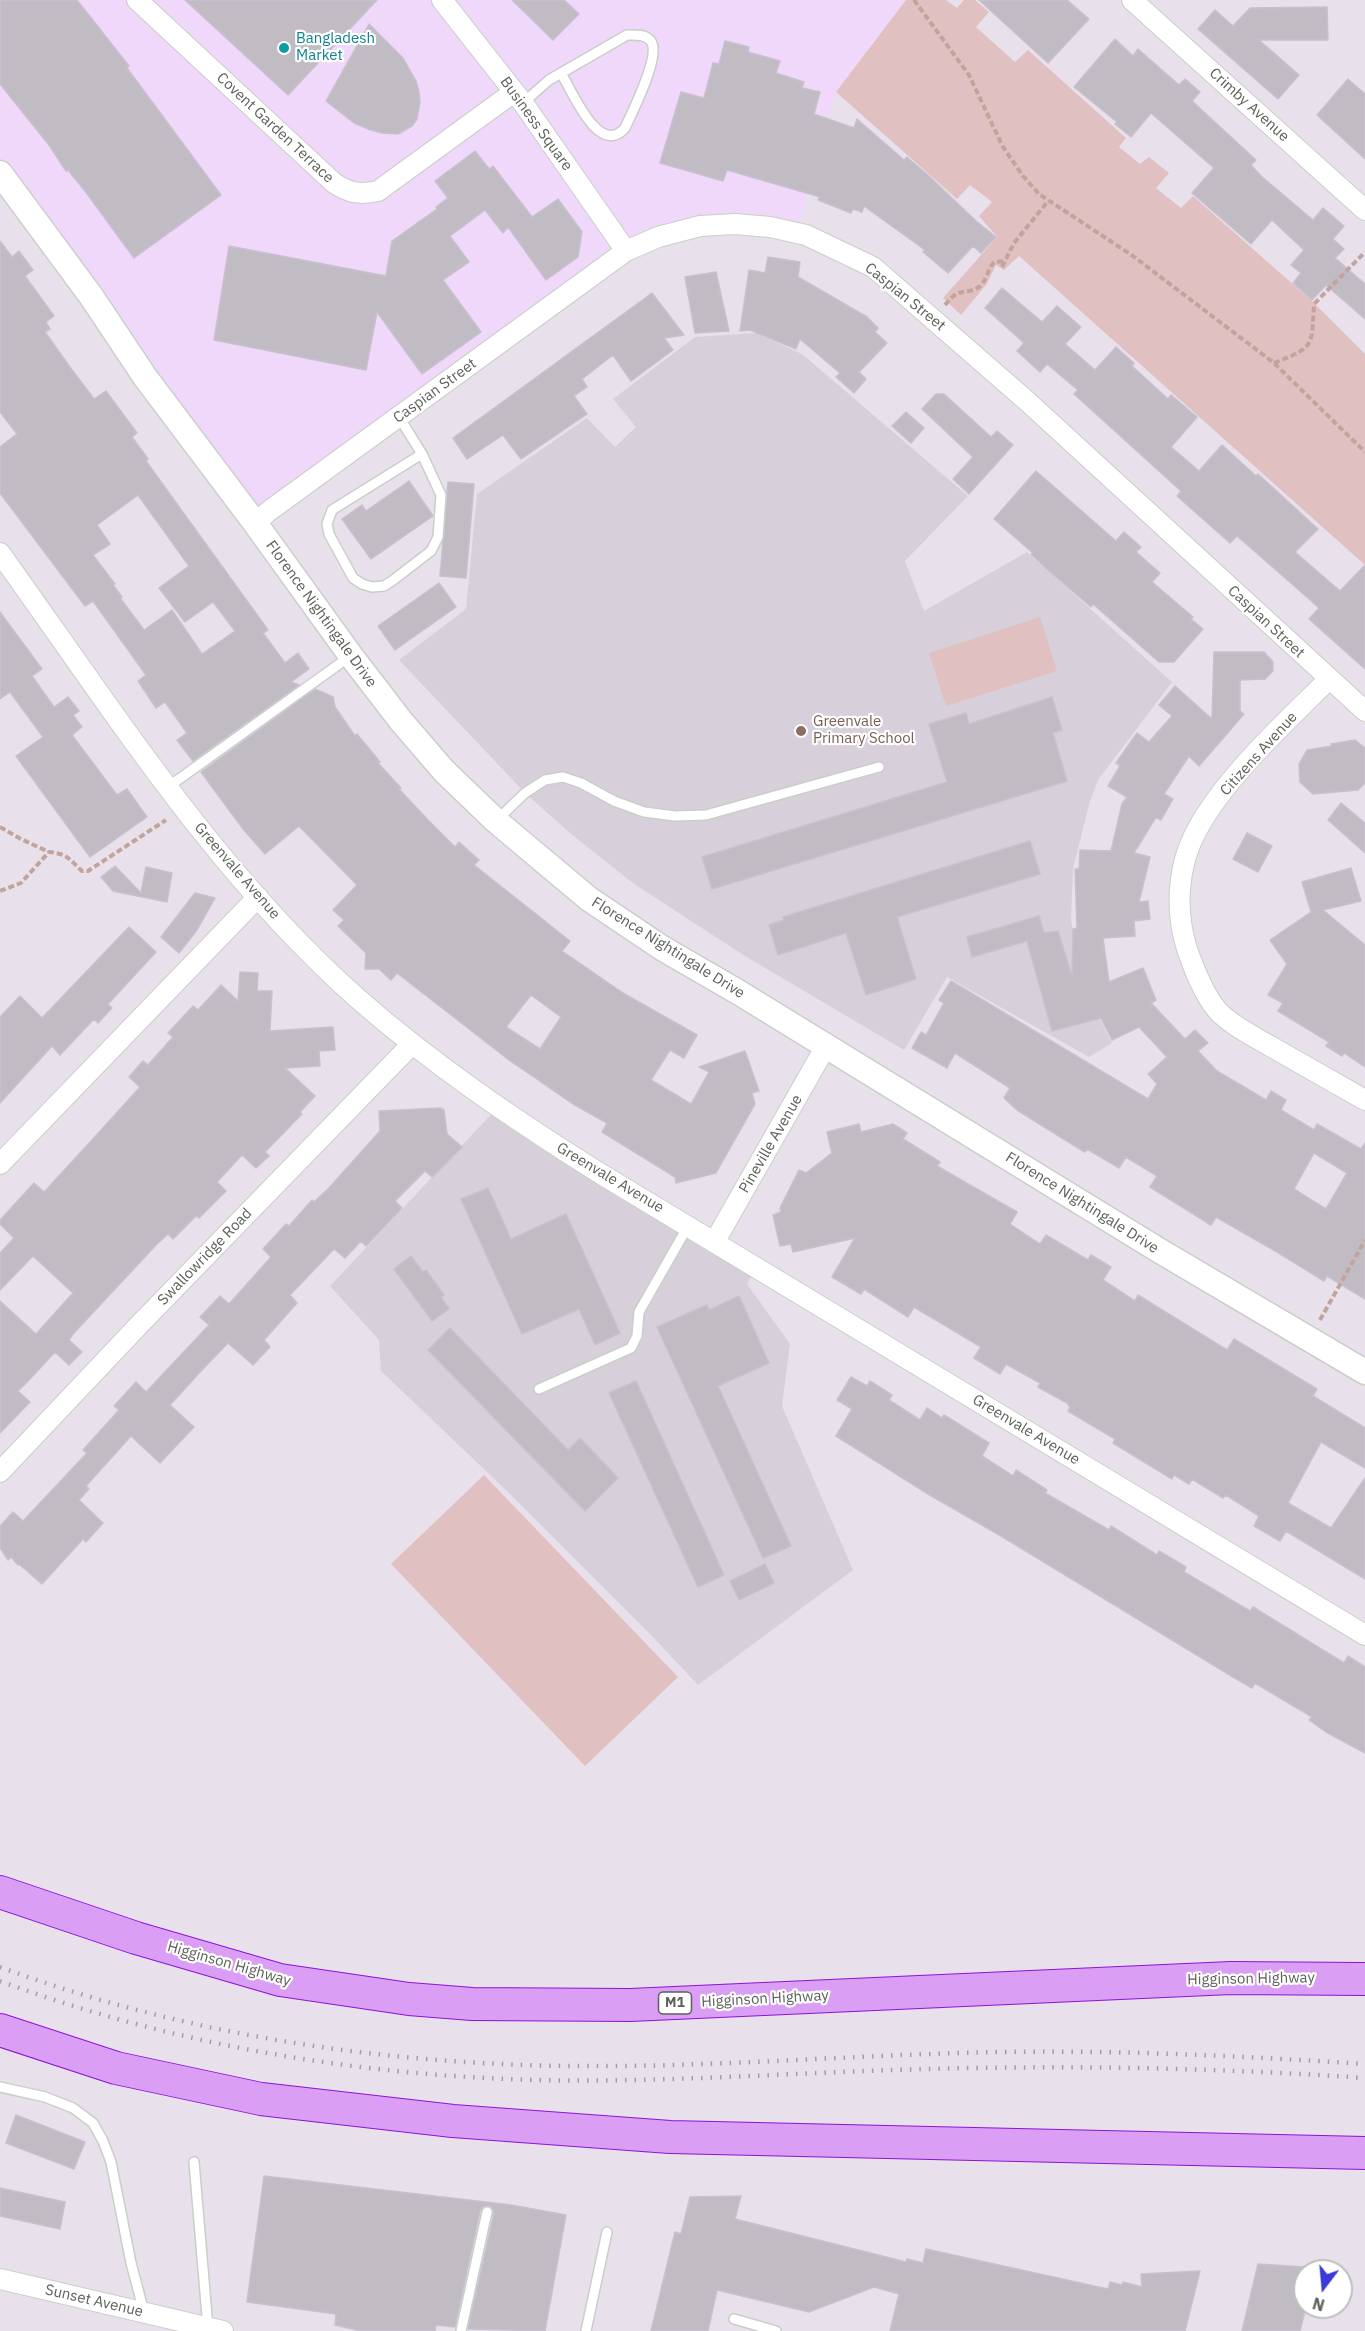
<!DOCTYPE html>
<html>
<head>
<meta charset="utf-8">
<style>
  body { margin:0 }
  #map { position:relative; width:1365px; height:2331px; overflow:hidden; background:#e8e1eb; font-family:"IBM Plex Sans",sans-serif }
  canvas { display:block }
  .north { position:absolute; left:1293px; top:2259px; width:60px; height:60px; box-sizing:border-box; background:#fff; border:2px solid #bec0bd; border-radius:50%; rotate:196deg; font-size:16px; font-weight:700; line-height:24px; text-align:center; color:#5d615a }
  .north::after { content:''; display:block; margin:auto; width:21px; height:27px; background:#3a3bd8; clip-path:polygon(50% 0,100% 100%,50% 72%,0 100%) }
</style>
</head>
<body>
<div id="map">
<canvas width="1365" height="2331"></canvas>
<div class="north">N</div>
</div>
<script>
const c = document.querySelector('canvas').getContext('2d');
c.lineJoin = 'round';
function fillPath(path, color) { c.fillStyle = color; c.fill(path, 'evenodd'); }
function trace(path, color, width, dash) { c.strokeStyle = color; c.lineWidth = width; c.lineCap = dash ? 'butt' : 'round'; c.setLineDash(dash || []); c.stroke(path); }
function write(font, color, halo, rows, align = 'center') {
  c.font = font + ' "IBM Plex Sans",sans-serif'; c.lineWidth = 4.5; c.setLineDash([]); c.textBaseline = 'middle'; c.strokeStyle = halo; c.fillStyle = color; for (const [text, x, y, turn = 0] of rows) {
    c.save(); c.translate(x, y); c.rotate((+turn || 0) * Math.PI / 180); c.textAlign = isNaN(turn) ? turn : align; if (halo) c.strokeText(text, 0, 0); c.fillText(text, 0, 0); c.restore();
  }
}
const commercial = new Path2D(`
  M 0,0 L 906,0 L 836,92 L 797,232 L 769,226 L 657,237 L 252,522 L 0,174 Z`);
const education = new Path2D(`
  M 756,333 L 802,354 L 968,496 L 905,561 L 924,611 L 1027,552 L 1172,682 L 1098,780 L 1090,801 L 1073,869 L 1071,919 L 1078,965 L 1093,1005 L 1112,1043 L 1089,1057 L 947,977 L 904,1050 L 745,956 L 634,884 L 570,833 L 525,793 L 399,660 L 466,609 L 477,494 L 587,418 L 615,447 L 636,427 L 613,399 L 695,337 Z
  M 497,1108 L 756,1267 L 747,1284 L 790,1344 L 782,1406 L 853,1570 L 698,1685 L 650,1634 L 510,1494 L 381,1371 L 379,1340 L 330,1286 Z`);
const green = new Path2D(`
  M 906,0 L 946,0 L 957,8 L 964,0 L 975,0 L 989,12 L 976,27 L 1015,62 L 1028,50 L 1126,138 L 1119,147 L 1140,164 L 1149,157 L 1169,173 L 1156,188 L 1181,208 L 1193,196 L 1313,302 L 1365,354 L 1365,565 L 1019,256 L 1004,270 L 996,265 L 986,285 L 961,315 L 943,298 L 997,237 L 979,216 L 992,202 L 970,185 L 957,199 L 836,92 Z
  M 1040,617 L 1057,671 L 946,706 L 929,653 Z
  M 484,1475 L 678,1677 L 585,1766 L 391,1564 Z`);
const building = new Path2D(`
  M 0,0 L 77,0 L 129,66 L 127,68 L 221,195 L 134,258 L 85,191 L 68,170 L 66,171 L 49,145 L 0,84 Z
  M 185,0 L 377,0 L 288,95 Z
  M 512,0 L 564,0 L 579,14 L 553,40 Z
  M 979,0 L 1067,0 L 1089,19 L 1048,63 Z
  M 1327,7 L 1328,40 L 1259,40 L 1299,75 L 1278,99 L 1198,29 L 1215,10 L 1233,26 L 1250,8 Z
  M 369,24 L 403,58 L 416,81 L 419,92 L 420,102 L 417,119 L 412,126 L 398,134 L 382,133 L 368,129 L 354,123 L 326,101 Z
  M 1115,39 L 1133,56 L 1138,49 L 1179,85 L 1185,79 L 1200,92 L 1192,101 L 1256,160 L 1251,165 L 1261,176 L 1313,220 L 1323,208 L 1344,226 L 1333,239 L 1344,249 L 1335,258 L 1365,284 L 1365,319 L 1326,285 L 1312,300 L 1293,283 L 1301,273 L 1291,265 L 1304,250 L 1272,220 L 1251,244 L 1192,193 L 1214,168 L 1151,113 L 1131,137 L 1115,124 L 1117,122 L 1074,87 Z
  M 725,41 L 749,47 L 748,52 L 780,61 L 776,73 L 804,82 L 802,88 L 820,92 L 814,114 L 854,128 L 857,119 L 904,160 L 907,157 L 930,177 L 976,221 L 996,237 L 981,253 L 973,246 L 948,273 L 923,252 L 925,250 L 864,206 L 862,212 L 853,209 L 851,213 L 818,200 L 820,197 L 727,170 L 723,181 L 660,163 L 681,92 L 704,98 L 713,63 L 719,64 Z
  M 1348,79 L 1365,94 L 1365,159 L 1317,115 Z
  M 475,151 L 489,169 L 493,166 L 532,217 L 558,199 L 582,232 L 578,257 L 546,280 L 508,227 L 503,233 L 485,210 L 450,236 L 469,262 L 443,280 L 481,332 L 422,374 L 377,312 L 366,370 L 214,340 L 229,246 L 386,276 L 392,241 L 437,209 L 436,207 L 448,198 L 435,181 Z
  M 0,241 L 12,257 L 19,251 L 33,270 L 25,276 L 54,316 L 46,322 L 50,329 L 45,332 L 70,367 L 94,399 L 106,391 L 137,433 L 132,437 L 148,459 L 146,461 L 268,630 L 263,633 L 285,663 L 298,653 L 309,669 L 291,682 L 299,685 L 193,761 L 177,740 L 187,733 L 165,702 L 156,708 L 138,681 L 146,675 L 93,601 L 85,606 L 0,493 L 0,447 L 17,434 L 0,412 ZM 138,495 L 189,566 L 159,588 L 185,622 L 213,602 L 235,631 L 202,654 L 172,610 L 144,630 L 120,598 L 122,597 L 113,585 L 115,584 L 93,555 L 110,544 L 97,525 Z
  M 768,257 L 800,262 L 798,277 L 867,317 L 878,328 L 875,332 L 887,343 L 859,372 L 866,379 L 854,393 L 836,377 L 840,373 L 800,339 L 796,349 L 750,330 L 740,331 L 749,270 L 765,273 Z
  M 716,272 L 729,331 L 695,333 L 685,277 Z
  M 1002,288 L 1042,322 L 1057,306 L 1081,327 L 1065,344 L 1095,370 L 1116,347 L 1134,363 L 1132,366 L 1168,399 L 1171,395 L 1197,417 L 1171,447 L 1199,471 L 1222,445 L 1256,476 L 1258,474 L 1318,529 L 1295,552 L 1340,591 L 1365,565 L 1365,669 L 1309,619 L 1319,608 L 1308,598 L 1237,536 L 1230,543 L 1177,496 L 1181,491 L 1074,394 L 1078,390 L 1047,364 L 1040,372 L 1017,351 L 1024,343 L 985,308 Z
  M 652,293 L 684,335 L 664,338 L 673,350 L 631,381 L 613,355 L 582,379 L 587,387 L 574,396 L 587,414 L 521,459 L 503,435 L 467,459 L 453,438 Z
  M 936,394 L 944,394 L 991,437 L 997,431 L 1013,445 L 969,494 L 953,479 L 973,457 L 922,409 Z
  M 906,412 L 924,428 L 911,443 L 892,426 Z
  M 1036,471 L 1116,541 L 1124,532 L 1141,547 L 1136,552 L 1160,573 L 1152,582 L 1193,617 L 1191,619 L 1203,629 L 1174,662 L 1159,662 L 1093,604 L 1091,607 L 1049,571 L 1031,554 L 1033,553 L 994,519 Z
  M 409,481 L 433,516 L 371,559 L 342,519 L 362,505 L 366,511 Z
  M 448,482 L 474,484 L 466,578 L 440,576 Z
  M 439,583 L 456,607 L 395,650 L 378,626 Z
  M 0,612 L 42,669 L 32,676 L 54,707 L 68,697 L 79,711 L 73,715 L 82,727 L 72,735 L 117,795 L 127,789 L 147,817 L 90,857 L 16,756 L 43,737 L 10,692 L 0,699 Z
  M 1214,652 L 1264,652 L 1273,662 L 1273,671 L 1265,679 L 1240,680 L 1240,711 L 1244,714 L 1199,766 L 1189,756 L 1164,794 L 1173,799 L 1161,820 L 1156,817 L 1134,853 L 1150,857 L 1139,902 L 1148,901 L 1150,919 L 1134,921 L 1135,936 L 1103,938 L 1109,982 L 1143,968 L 1156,1000 L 1151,1003 L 1185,1039 L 1195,1030 L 1208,1043 L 1198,1051 L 1217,1071 L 1266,1100 L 1271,1091 L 1286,1100 L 1281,1110 L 1314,1130 L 1317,1124 L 1361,1149 L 1365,1143 L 1365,1299 L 1327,1276 L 1324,1281 L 1277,1252 L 1216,1217 L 1211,1225 L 1150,1187 L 1157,1176 L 1126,1157 L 1119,1168 L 1087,1149 L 1085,1152 L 1070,1143 L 1017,1110 L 1004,1098 L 1010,1088 L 955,1053 L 947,1068 L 912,1048 L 921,1032 L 926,1035 L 944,1003 L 939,1000 L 951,981 L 1148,1099 L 1157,1084 L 1148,1074 L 1167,1057 L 1139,1027 L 1112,1040 L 1101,1018 L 1052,1031 L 1027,941 L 972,957 L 967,937 L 1039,916 L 1044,933 L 1058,931 L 1072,977 L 1073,929 L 1077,928 L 1075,869 L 1079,869 L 1080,850 L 1111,851 L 1122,804 L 1127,797 L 1108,786 L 1120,766 L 1116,763 L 1137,733 L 1149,742 L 1172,716 L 1159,705 L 1175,686 L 1212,719 ZM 1314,1153 L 1347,1173 L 1326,1209 L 1294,1189 Z
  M 315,689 L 333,697 L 335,707 L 355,736 L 357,734 L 380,762 L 378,763 L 401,788 L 399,789 L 428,820 L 455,847 L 459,842 L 479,860 L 474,865 L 570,941 L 562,951 L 623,993 L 697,1035 L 684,1058 L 670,1050 L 651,1080 L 691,1104 L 709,1072 L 699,1067 L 745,1051 L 759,1091 L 752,1093 L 755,1104 L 716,1173 L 676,1183 L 675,1177 L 602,1132 L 607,1123 L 573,1104 L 509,1060 L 397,973 L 391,980 L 379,969 L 365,969 L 366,953 L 338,926 L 344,920 L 333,910 L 357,885 L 299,826 L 265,854 L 243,829 L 201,772 ZM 531,995 L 561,1017 L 540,1049 L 506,1027 Z
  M 1052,697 L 1062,730 L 1053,733 L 1067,781 L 712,889 L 702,857 L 947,782 L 929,724 L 966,713 L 969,724 Z
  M 1355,740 L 1365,748 L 1365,783 L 1358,790 L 1313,794 L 1300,782 L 1299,764 L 1307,750 L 1332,746 L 1331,744 Z
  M 1341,803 L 1365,823 L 1365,853 L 1328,820 Z
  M 1247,833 L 1272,846 L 1258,872 L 1233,859 Z
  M 1030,841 L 1040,874 L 897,917 L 916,979 L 866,995 L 846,933 L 778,955 L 769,925 L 784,920 L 783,917 Z
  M 115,866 L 141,893 L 146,867 L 172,873 L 167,902 L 113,891 L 101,877 Z
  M 1351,868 L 1361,901 L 1323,910 L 1365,945 L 1365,1067 L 1344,1053 L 1342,1056 L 1326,1046 L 1329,1042 L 1278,1011 L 1283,1003 L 1268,995 L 1287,964 L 1270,940 L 1311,912 L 1302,882 Z
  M 195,893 L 215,898 L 197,930 L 179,953 L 161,937 Z
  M 129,927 L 156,952 L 108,1004 L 112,1008 L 98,1023 L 94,1019 L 60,1055 L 52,1046 L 0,1103 L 0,1017 L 20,996 L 42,1018 Z
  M 240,972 L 258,973 L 257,991 L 272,991 L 270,1031 L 333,1027 L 335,1050 L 319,1051 L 320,1066 L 285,1068 L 315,1096 L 300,1112 L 302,1114 L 265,1152 L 269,1156 L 256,1168 L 242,1155 L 217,1182 L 226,1191 L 199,1218 L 196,1216 L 173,1239 L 168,1234 L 157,1244 L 73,1334 L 69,1340 L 82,1352 L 69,1365 L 55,1352 L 29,1380 L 18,1391 L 30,1402 L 0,1433 L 0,1301 L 36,1334 L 73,1293 L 33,1256 L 0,1290 L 0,1253 L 14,1238 L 0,1224 L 0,1220 L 34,1183 L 44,1192 L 92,1140 L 140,1087 L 129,1077 L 143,1061 L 148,1065 L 173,1037 L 168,1033 L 193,1006 L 198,1010 L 221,985 L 238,1001 Z
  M 440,1108 L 444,1110 L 447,1134 L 462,1147 L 432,1177 L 425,1171 L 395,1201 L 402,1208 L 366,1246 L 361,1241 L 345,1258 L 334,1249 L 290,1295 L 297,1303 L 264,1340 L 270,1347 L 253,1365 L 228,1343 L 201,1371 L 170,1405 L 194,1427 L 160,1463 L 131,1436 L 86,1486 L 89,1489 L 79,1500 L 103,1523 L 86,1542 L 83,1539 L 42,1584 L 19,1564 L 18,1565 L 11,1557 L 8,1560 L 0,1548 L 0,1526 L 13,1512 L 23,1521 L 87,1453 L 83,1450 L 119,1410 L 114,1406 L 136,1382 L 146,1392 L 209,1325 L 200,1317 L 220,1296 L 229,1304 L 246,1285 L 271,1257 L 263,1249 L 286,1224 L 289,1226 L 312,1200 L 314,1202 L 328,1189 L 380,1131 L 379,1111 Z
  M 859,1124 L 861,1132 L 893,1124 L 907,1133 L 903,1139 L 940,1162 L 937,1166 L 1017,1212 L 1010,1224 L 1040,1244 L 1046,1235 L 1088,1260 L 1091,1255 L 1111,1267 L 1103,1280 L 1135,1301 L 1138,1295 L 1227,1350 L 1234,1339 L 1317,1389 L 1313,1396 L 1365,1428 L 1365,1468 L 1321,1442 L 1288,1503 L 1331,1528 L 1365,1478 L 1365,1579 L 1286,1531 L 1280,1541 L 1254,1526 L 1259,1516 L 1226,1495 L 1223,1498 L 1192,1479 L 1189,1484 L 1174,1475 L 1172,1479 L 1113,1443 L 1115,1439 L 1068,1411 L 1070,1407 L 1067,1403 L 1038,1387 L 1040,1383 L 1006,1364 L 1000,1374 L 974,1358 L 981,1347 L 914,1307 L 908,1317 L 864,1289 L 861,1294 L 832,1277 L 855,1238 L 793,1252 L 791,1244 L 780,1246 L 773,1215 L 781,1212 L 780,1208 L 799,1170 L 806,1173 L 832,1153 L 827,1132 Z
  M 488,1188 L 511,1239 L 566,1214 L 620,1333 L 595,1345 L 579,1309 L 522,1334 L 461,1199 Z
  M 411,1256 L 423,1272 L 426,1270 L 444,1295 L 441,1297 L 449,1309 L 432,1321 L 394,1269 Z
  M 739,1296 L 769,1363 L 718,1386 L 791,1546 L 763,1558 L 657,1327 L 707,1305 L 709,1310 Z
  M 450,1328 L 568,1450 L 580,1438 L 618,1478 L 585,1511 L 428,1350 Z
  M 851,1377 L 867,1386 L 870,1381 L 892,1395 L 889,1400 L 920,1420 L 927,1408 L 942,1418 L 944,1415 L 989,1443 L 982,1456 L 1013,1476 L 1016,1470 L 1047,1490 L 1045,1493 L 1109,1530 L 1111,1526 L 1157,1555 L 1159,1551 L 1186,1567 L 1184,1572 L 1250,1611 L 1253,1607 L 1344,1663 L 1348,1656 L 1365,1667 L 1365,1753 L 1326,1732 L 1309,1720 L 1312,1717 L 1255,1683 L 1252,1688 L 1233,1677 L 1001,1536 L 928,1494 L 836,1436 L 852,1409 L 837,1400 Z
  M 636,1381 L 724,1575 L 698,1587 L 609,1393 Z
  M 765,1564 L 774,1583 L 739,1600 L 730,1581 Z
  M 16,2115 L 85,2142 L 74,2169 L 6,2143 Z
  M 264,2176 L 511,2205 L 566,2215 L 545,2331 L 468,2329 L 494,2213 L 492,2207 L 488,2205 L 482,2207 L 480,2211 L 455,2327 L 436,2325 L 435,2331 L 361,2331 L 335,2325 L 336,2314 L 247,2302 Z
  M 0,2188 L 65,2202 L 60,2229 L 0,2216 Z
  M 741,2196 L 735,2219 L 906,2262 L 907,2259 L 923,2263 L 926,2249 L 1108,2289 L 1110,2282 L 1122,2285 L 1123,2282 L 1142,2287 L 1141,2274 L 1200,2271 L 1185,2331 L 890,2331 L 899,2294 L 874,2287 L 809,2312 L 717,2290 L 708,2331 L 651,2331 L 675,2232 L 681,2234 L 690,2197 Z
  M 1258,2264 L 1305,2267 L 1305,2311 L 1300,2331 L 1242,2331 Z`);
const path = new Path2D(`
  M 914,0 L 969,75 L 1003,147 L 1023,176 L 1039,194 L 1133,256 L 1274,363 L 1365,452
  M 1002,267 L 1014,243 L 1048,201
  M 945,305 C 961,285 965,296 979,287 C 986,282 988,269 994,262 L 1005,261
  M 1274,363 C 1317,346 1311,346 1314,304 L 1365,252
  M 0,827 L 21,839 L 49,852
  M 0,891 L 21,883 L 49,852 C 68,854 69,859 82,871 L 88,871 L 166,820
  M 1320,1320 L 1365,1240`);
const service = new Path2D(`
  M 523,103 L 549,80 L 627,35 C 635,35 644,34 650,40 C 663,53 632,112 625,128 C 599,158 572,91 561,73
  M 399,417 L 422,454
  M 422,454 L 441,495 L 438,537 L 431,551 L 392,581 L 384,586 L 372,587 L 362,584 L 353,578 L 329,534 L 327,524 L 332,510 Z
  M 168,787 L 349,657
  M 497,820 L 525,793 L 545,780 L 563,777 L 581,783 L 614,801 L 644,812 L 675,816 L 706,815 L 879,767
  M 539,1389 L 631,1348 L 637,1336 L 639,1312 L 688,1226
  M 0,2087 L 45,2097 L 73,2108 L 93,2123 L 103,2141 L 111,2162 L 131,2263 L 144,2312
  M 194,2162 L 208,2328
  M 734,2319 L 776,2331
  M 461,2331 L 487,2212
  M 586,2331 L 607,2232`);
const minor = new Path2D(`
  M 137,0 L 334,183 C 349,193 360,195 378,191 L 514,92
  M 442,0 L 523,103 L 626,251
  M 1132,0 L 1365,210
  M 255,523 L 269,511 L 626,251 L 658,237 L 700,226 L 735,224 L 770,227 L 806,235 L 873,267 L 1028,402 L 1365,711
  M 0,553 C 110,706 214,871 356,997 C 432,1064 515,1120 601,1174 L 1365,1635
  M 1329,679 C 1286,722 1226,776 1197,830 C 1177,866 1175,911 1187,949 C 1194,969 1203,993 1217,1010 C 1229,1024 1255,1037 1270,1046 C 1302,1064 1333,1082 1365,1100
  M 0,1164 L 258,897
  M 715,1241 L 826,1046
  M 0,1472 L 138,1326 L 412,1044
  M 0,2279 L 223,2331`);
const tertiary = new Path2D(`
  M 0,173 L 91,296 L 145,377 L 255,523 L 351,656 L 401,721 L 444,771 L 496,821 L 589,899 L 662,948 L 738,992 L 1160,1251 L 1365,1372`);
const trunk = new Path2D(`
  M 0,1892 L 136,1938 L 280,1980 L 409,1999 L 472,2004 L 630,2005 L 1231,1978 L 1365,1979
  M 0,2030 L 116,2068 L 261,2099 L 453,2121 L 670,2137 L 1365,2153`);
const rail = new Path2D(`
  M 0,1967 C 160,2026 331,2056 501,2064 C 666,2072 833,2055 999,2052 C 1121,2050 1243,2056 1365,2064
  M 0,1981 C 170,2044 354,2075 535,2080 C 667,2083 798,2072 929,2069 C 1075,2065 1220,2068 1365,2078`);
const markers = [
  [284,48,6,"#0f9aa8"],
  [801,731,6,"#8d6e63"]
];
const shields = [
  [675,2003,33]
];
const shieldNames = [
  ["M1",675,2003]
];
const cultureNames = [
  ["Bangladesh",296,39],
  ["Market",296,56]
];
const streetNames = [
  ["Crimby Avenue",1249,105,42],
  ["Business Square",536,124,54],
  ["Covent Garden Terrace",275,128,43],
  ["Caspian Street",905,297,39],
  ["Caspian Street",435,391,-36],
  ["Florence Nightingale Drive",321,614,54],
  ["Caspian Street",1266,622,43],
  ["Citizens Avenue",1259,754,-48],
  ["Greenvale Avenue",237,871,49],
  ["Florence Nightingale Drive",668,948,32],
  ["Pineville Avenue",771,1144,-60],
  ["Greenvale Avenue",610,1178,31],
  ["Florence Nightingale Drive",1082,1203,32],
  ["Swallowridge Road",205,1257,-46],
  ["Greenvale Avenue",1026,1430,31],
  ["Higginson Highway",229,1964,16],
  ["Higginson Highway",1251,1979,-1],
  ["Higginson Highway",765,1999,-3],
  ["Sunset Avenue",94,2301,13]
];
const educationNames = [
  ["Greenvale",813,722],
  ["Primary School",813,739]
];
fillPath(commercial, '#efd8fa');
fillPath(education, '#d7d0db');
fillPath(green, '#e1c0c2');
fillPath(building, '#c1bcc4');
trace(building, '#c9c0cf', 1.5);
trace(service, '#cacec8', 12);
trace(minor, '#cacec8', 22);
trace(tertiary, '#cacec8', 27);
trace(trunk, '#8b14d8', 34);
trace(path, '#c4a39b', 4, [6, 3]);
trace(service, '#fff', 9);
trace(minor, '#fff', 20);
trace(tertiary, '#fff', 24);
trace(trunk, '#db9ef5', 32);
trace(rail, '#9ea09d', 4.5, [1.5, 8]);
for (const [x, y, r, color] of markers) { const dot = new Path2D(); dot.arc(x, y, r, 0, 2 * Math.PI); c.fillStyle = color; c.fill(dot); trace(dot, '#fff', 2); }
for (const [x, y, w] of shields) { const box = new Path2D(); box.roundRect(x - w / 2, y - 11, w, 22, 4.5); c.fillStyle = '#fff'; c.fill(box); trace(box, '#5d615a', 1.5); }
write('bold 14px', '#5d615a', null, shieldNames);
write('15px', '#0d838f', '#fff', cultureNames, 'left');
write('15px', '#5d615a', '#fff', streetNames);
write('15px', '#785e54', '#fff', educationNames, 'left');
</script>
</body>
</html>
